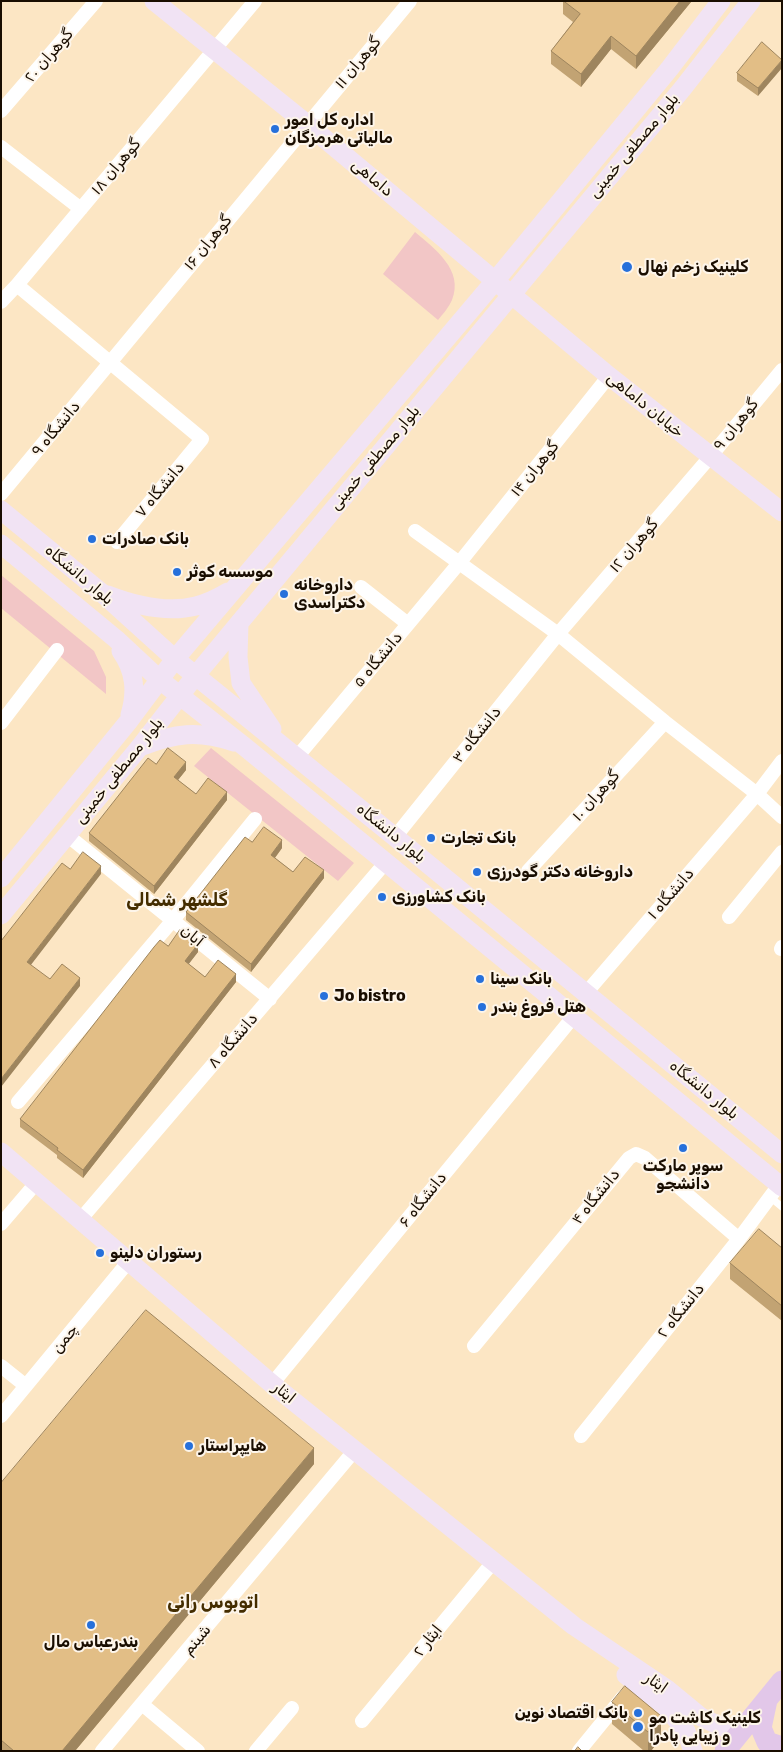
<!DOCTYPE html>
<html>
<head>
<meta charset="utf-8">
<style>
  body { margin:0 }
  #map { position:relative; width:783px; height:1752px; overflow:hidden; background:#fce6c4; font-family:Rubik,sans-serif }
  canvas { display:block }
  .frame { position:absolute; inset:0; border:2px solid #190d00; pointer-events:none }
</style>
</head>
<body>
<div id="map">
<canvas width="783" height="1752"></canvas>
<div class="frame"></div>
</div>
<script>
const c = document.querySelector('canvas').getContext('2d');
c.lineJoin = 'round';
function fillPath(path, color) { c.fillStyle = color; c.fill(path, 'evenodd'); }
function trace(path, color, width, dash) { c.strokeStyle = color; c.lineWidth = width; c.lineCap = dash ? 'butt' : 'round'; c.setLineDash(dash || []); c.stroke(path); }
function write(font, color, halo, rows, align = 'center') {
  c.font = font + ' Rubik,Vazirmatn,sans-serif'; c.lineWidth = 4; c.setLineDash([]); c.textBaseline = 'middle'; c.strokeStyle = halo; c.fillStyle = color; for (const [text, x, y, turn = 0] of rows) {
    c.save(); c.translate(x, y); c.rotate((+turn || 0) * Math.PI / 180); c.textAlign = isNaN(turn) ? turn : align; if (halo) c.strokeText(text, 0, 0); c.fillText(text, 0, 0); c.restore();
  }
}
const green = new Path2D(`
  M 415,232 C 435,249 464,270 452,300 C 449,307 443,314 438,320 L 383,274 Z
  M 1,575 L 94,651 L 106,677 L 106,694 L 1,608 Z
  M 211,748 L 354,863 L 338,881 L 194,766 Z`);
const lane = new Path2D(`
  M 770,1197 L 782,1207`);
const street = new Path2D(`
  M 1,111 L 96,1
  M 1,147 L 81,209
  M 17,285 L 202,439 L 117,542
  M 1,302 L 17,285 L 255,1
  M 1,494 L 410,1
  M 415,531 L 558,634 L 665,722 L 757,794 L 782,817
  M 361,587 L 408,624
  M 1,723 L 57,650
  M 297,757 L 460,562 L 609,376
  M 67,835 L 270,999
  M 395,837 L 558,634 L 710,457 L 782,370
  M 528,871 L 665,722
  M 729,917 L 782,852
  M 781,949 L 782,947
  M 586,993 L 757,794 L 782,761
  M 18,1102 L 173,920 L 255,819
  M 80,1220 L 386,862
  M 1,1224 L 37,1182
  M 474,1346 L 629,1158 L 636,1154 L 645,1158 L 739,1239
  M 1,1366 L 26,1386
  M 272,1384 L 574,1016
  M 1,1416 L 129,1261
  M 581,1436 L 739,1239 L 779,1185
  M 143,1705 L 198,1751
  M 362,1721 L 494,1561
  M 102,1751 L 355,1450
  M 256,1751 L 292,1708
  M 579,1751 L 623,1697`);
const secondary = new Path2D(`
  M 154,1 L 307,124 L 609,376 L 782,512
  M 1,510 L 102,593 L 175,659 L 395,837 L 782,1154
  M 1,544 L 116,639 L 160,680 L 245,747 L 782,1187
  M 108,595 C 134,605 168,613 196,606 C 208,603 218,598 228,592
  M 239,623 L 238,657 L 241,683 L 272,729
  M 121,651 C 135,671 137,691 130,715
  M 140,747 C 175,733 198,730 234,742
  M 1,878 L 128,722 L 175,659 L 495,281 L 670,68 L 721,1
  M 1,915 L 139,748 L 196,675 L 683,88 L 751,1
  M 1,1152 L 272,1384 L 574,1626 L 667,1689 L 701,1717 L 722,1727 L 742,1729
  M 626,1675 L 665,1706 L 686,1731 L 693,1751`);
const primary = new Path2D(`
  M 767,1700 L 761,1728 L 767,1742 L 782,1747
  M 725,1751 L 782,1681`);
const wall = new Path2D(`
  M 563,1 L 691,1 L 691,2 L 636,69 L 611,49 L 581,87 L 551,64 L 551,51 L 573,22 L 563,14 Z
  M 762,42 L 758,96 L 737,81 L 737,73 Z
  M 156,764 L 186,770 L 178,780 L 196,794 L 227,800 L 154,894 L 89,841 L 89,833 Z
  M 252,842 L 282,848 L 275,858 L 293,872 L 324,878 L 251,972 L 186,920 L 186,912 Z
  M 168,946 L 198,952 L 188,964 L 205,977 L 236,982 L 83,1178 L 57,1158 L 57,1155 L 20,1127 L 20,1119 Z
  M 782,1248 L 782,1321 L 730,1279 L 730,1263 Z
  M 314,1464 L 75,1751 L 1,1751 L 1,1483 Z
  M 612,1702 L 661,1738 L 651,1751 L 644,1751 L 612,1724 Z`);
const shadedWall = new Path2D(`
  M 680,1 L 691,2 L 636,69 L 636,56 Z
  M 611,36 L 611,49 L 581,87 L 581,74 Z
  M 782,60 L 782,68 L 758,96 L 758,88 Z
  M 186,762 L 186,770 L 174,785 L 174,777 Z
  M 227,792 L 227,800 L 154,894 L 154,886 Z
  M 282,840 L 282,848 L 271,863 L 271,855 Z
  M 101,866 L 101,874 L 27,970 L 27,962 Z
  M 324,870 L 324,878 L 251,972 L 251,964 Z
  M 198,944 L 198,952 L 185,969 L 185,961 Z
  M 236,974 L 236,982 L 83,1178 L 83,1170 Z
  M 80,978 L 80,986 L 1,1087 L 1,1079 Z
  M 314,1448 L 314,1464 L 75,1751 L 62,1751 Z
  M 661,1716 L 661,1738 L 651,1751 L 648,1751 L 648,1732 Z`);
const building = new Path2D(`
  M 564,1 L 680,1 L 636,56 L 611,36 L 581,74 L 551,51 L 580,14 Z
  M 762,42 L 782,60 L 758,88 L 737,73 Z
  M 168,748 L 186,762 L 174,777 L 196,794 L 208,778 L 227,792 L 154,886 L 89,833 L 148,758 L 156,764 Z
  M 264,827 L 282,840 L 271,855 L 293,872 L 305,857 L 324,870 L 251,964 L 186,912 L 245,837 L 252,842 Z
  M 83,852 L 101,866 L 27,962 L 50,979 L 62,964 L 80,978 L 1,1079 L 1,941 L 62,863 L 70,869 Z
  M 180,930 L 198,944 L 185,961 L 205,977 L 218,960 L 236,974 L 83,1170 L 57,1150 L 58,1148 L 20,1119 L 154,947 L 160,940 L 168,946 Z
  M 759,1229 L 782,1248 L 782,1306 L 730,1263 Z
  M 146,1310 L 314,1448 L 62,1751 L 14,1751 L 1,1740 L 1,1483 Z
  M 625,1686 L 626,1687 L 661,1716 L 648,1732 L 612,1702 Z
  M 578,1747 L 582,1751 L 575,1751 Z`);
const markers = [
  [275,129,5,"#2670db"],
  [627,267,6,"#2670db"],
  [92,539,5,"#2670db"],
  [177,572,5,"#2670db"],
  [284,594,5,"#2670db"],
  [431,838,5,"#2670db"],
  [477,872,5,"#2670db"],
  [382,897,5,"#2670db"],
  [480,979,5,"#2670db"],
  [324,996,5,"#2670db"],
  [482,1007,5,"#2670db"],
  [683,1148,5,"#2670db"],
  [100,1253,5,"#2670db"],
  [189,1446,5,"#2670db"],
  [91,1625,5,"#2670db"],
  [638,1713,5,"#2670db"],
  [638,1727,6,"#2670db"]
];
const streetNames = [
  ["گوهران ۲۰",49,56,-49],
  ["گوهران ۱۱",358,63,-50],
  ["بلوار مصطفی خمینی",634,146,-50],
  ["گوهران ۱۸",116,167,-50],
  ["داماهی",372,178,40],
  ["گوهران ۱۶",208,243,-51],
  ["خیابان داماهی",645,405,39],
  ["گوهران ۹",736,425,-51],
  ["دانشگاه ۹",56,429,-50],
  ["بلوار مصطفی خمینی",375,458,-50],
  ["گوهران ۱۴",535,469,-51],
  ["دانشگاه ۷",160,490,-50],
  ["گوهران ۱۲",634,546,-49],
  ["بلوار دانشگاه",79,575,40],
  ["دانشگاه ۵",378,660,-50],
  ["دانشگاه ۳",477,735,-51],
  ["بلوار مصطفی خمینی",119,771,-51],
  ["گوهران ۱۰",596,796,-48],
  ["بلوار دانشگاه",391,833,39],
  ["دانشگاه ۱",671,894,-49],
  ["آبان",192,936,39],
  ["دانشگاه ۸",233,1041,-49],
  ["بلوار دانشگاه",704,1090,39],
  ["دانشگاه ۴",596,1197,-51],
  ["دانشگاه ۶",423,1200,-51],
  ["دانشگاه ۲",681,1311,-51],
  ["چمن",65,1339,-51],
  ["ایثار",284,1393,39],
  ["شبنم",197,1640,-50],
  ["ایثار ۲",428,1641,-51],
  ["ایثار",656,1683,35]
];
const poiNames = [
  ["اداره کل امور",285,120],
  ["مالیاتی هرمزگان",285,138],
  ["کلینیک زخم نهال",638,267],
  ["بانک صادرات",102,539],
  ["موسسه کوثر",187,572],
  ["داروخانه",294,585],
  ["دکتراسدی",294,603],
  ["بانک تجارت",441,838],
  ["داروخانه دکتر گودرزی",487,872],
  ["بانک کشاورزی",392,897],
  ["بانک سینا",490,979],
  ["Jo bistro",334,996],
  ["هتل فروغ بندر",492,1007],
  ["سوپر مارکت",683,1166,"center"],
  ["دانشجو",683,1184,"center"],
  ["رستوران دلینو",110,1253],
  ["هایپراستار",199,1446],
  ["بندرعباس مال",91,1642,"center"],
  ["بانک اقتصاد نوین",628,1713,"right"],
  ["کلینیک کاشت مو",649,1718],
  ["و زیبایی پادرا",649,1736]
];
const neighbourhoodNames = [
  ["گلشهر شمالی",177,901],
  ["اتوبوس رانی",213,1603]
];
fillPath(green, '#f2c6c6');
trace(lane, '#fff', 7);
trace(street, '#fff', 14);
trace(secondary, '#f1e3f4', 19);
trace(primary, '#e2c7e9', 21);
fillPath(wall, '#c2a373');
fillPath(shadedWall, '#9e855e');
fillPath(building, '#e2be86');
trace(building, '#9e855e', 1);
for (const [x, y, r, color] of markers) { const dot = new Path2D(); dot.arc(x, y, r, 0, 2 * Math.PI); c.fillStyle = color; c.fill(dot); trace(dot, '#fdf5ea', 2); }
write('16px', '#190d00', '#fdf5ea', streetNames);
write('bold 16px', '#190d00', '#fdf5ea', poiNames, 'left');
write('bold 18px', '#442d00', '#fdf5ea', neighbourhoodNames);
</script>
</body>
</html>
